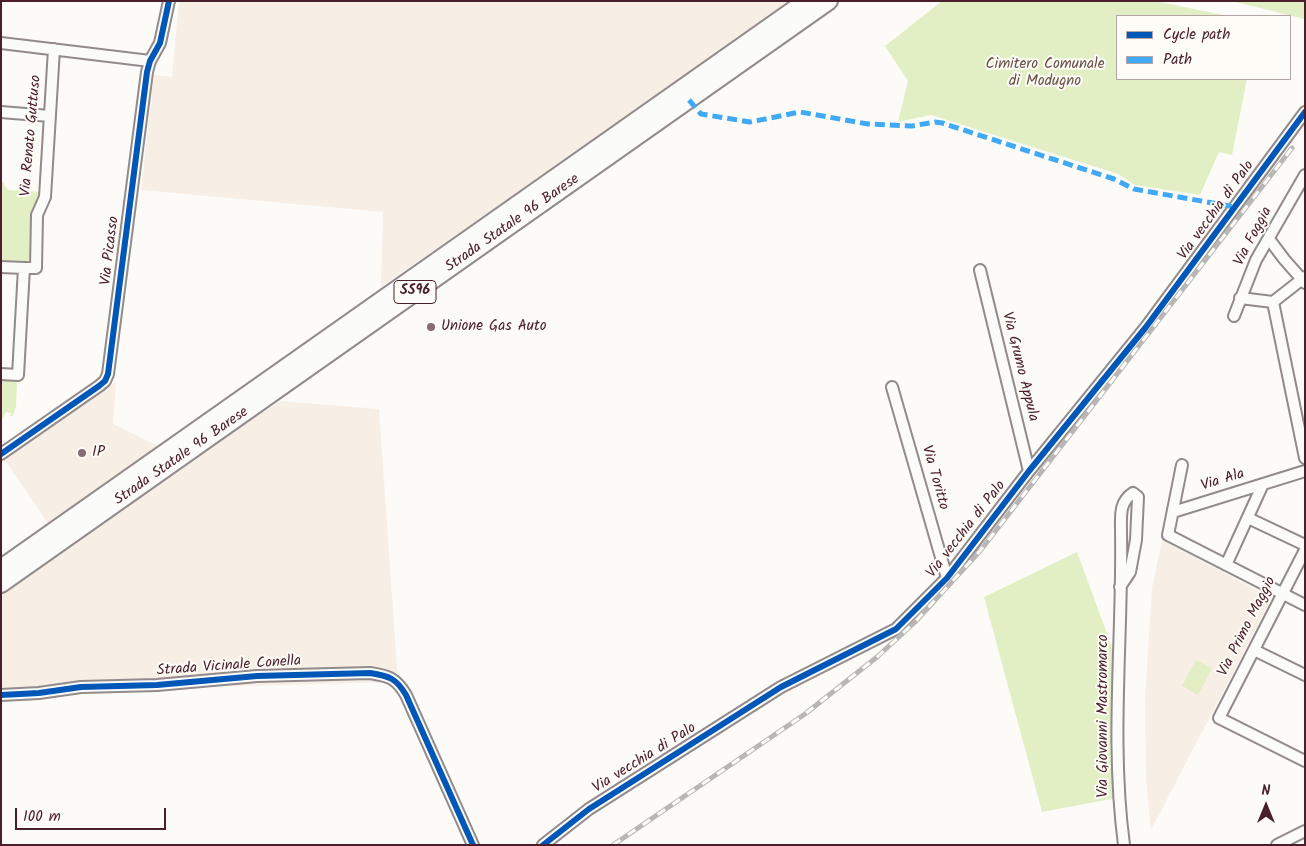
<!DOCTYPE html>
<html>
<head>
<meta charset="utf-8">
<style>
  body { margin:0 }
  #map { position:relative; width:1306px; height:846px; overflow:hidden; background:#fcfbf8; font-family:Kalam,sans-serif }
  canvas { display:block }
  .frame { position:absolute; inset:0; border:2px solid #4a1f2b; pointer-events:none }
  .legend { position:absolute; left:1116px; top:15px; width:175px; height:65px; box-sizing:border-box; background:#fdfcf7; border:1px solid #b5a4a5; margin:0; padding:6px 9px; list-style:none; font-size:15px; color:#4a1f2b }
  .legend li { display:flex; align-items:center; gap:10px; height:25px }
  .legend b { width:25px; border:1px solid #b5a4a5 }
  .north { position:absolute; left:1241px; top:781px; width:50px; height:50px; -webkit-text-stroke:4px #fdfcf7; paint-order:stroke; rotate:0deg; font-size:14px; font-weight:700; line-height:20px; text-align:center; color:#4a1f2b }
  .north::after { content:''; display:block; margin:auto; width:18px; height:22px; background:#4a1f2b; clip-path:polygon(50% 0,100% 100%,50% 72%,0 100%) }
  .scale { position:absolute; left:15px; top:808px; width:151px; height:22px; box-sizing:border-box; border:2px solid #4a1f2b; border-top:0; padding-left:6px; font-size:15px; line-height:18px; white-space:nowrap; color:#4a1f2b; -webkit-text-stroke:4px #fdfcf7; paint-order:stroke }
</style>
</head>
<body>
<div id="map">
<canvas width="1306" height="846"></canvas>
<div class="frame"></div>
<ul class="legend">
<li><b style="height:6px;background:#0057b8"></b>Cycle path</li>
<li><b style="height:6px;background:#3fa9f5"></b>Path</li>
</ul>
<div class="north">N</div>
<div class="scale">100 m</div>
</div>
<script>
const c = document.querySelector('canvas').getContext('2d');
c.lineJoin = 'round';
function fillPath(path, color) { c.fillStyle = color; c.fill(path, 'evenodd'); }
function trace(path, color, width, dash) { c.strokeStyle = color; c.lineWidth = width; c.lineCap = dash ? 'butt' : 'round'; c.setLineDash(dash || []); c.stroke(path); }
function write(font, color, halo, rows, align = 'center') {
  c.font = font + ' Kalam,sans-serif'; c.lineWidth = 4; c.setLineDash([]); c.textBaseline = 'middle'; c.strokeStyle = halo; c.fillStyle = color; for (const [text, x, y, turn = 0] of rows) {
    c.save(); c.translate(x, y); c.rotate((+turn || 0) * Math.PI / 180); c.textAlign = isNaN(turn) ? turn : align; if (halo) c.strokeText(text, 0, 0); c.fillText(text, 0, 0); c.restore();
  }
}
const built = new Path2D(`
  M 179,1 L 791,1 L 381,287 L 383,212 L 141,190 L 154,75 L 172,77 Z
  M 116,382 L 113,424 L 158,446 L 48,523 L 5,460 Z
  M 281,401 L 379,409 L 398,682 L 1,692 L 1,593 L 237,427 Z
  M 1162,540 L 1272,598 L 1151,830 L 1146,778 L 1145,699 L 1152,588 Z`);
const green = new Path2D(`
  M 942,1 L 1155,1 L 1228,16 L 1117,16 L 1117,79 L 1247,79 L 1232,155 L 1219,152 L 1200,195 L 1135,185 L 1118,174 L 931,115 L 898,122 L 908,81 L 885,46 Z
  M 1231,1 L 1303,1 L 1305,3 L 1305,19 Z
  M 1,180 L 8,190 L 41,192 L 34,210 L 31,258 L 22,264 L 1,263 Z
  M 10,378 L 16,381 L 17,384 L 16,406 L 13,416 L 10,416 L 11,413 L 6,412 L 1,422 L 1,380 Z
  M 1077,552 L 1115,655 L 1116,798 L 1042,812 L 984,597 Z
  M 1196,660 L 1212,668 L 1198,695 L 1182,686 Z`);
const street = new Path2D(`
  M 1,43 L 150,61
  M 1,112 L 50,116
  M 1269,239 L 1284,259 L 1305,283
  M 1,267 L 24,268
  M 980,270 L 1029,471
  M 1240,298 L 1273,302 L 1305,277
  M 1273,302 L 1305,458
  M 1234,316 L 1256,260 L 1305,175
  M 1,374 L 18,375 L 24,268 L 36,268 L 37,215 L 45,197 L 54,49
  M 892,387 L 947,578
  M 1,454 L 99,386 L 105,381 L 108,374 L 147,72 L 150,61 L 160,43 L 169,1
  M 1182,465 L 1168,535 L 1305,605
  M 1173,512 L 1305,471
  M 1248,518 L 1305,545
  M 1305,550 L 1219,718 L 1305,761
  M 1226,565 L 1263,484
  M 1120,587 L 1130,572 L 1136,540 L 1138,497 L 1133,493 C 1119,502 1121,516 1121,531 C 1123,636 1110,740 1124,845
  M 1254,650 L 1305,675
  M 1,695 L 39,693 L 81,687 L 157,685 L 257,676 L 370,673 C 389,676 396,678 406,695 L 473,845
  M 543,845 L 589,809 L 781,687 L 896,629 L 947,578 L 1029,471 L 1146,327 L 1305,112
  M 1277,845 L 1305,831`);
const primary = new Path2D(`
  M 1,568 L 806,1
  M 1,584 L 829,1`);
const rail = new Path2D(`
  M 613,845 L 805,714 L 877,657 L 915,622 L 980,551 L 1292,148`);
const quiet = new Path2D(`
  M 689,100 L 701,114 L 750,122 L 800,112 L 868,124 L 912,126 L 935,122 L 942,123 L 1114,179 L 1134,189 L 1235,207`);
const cycleway = new Path2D(`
  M 1,454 L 99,386 L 105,381 L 108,374 L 147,72 L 150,61 L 160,43 L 169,1
  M 1,695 L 39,693 L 81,687 L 157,685 L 257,676 L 370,673 C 389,676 396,678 406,695 L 473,845
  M 543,845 L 589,809 L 781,687 L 896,629 L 947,578 L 1029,471 L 1146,327 L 1305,112`);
const markers = [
  [431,327,5,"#886c73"],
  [82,453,5,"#886c73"]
];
const shields = [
  [415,292,42]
];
const shieldNames = [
  ["SS96",415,292]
];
const parkNames = [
  ["Cimitero Comunale",1045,65],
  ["di Modugno",1045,82]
];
const streetNames = [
  ["Via Renato Guttuso",32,136,-85],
  ["Via vecchia di Palo",1217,211,-54],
  ["Strada Statale 96 Barese",513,224,-35],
  ["Via Foggia",1254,237,-62],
  ["Via Picasso",111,251,-83],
  ["Via Grumo Appula",1019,367,76],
  ["Strada Statale 96 Barese",182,457,-35],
  ["Via Toritto",934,478,74],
  ["Via Ala",1223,481,-17],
  ["Via vecchia di Palo",967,530,-52],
  ["Via Primo Maggio",1248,627,-63],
  ["Strada Vicinale Conella",229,667,-4],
  ["Via Giovanni Mastromarco",1104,716,-90],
  ["Via vecchia di Palo",645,759,-32]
];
const poiNames = [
  ["Unione Gas Auto",441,327],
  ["IP",92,453]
];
fillPath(built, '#f7eee6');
fillPath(green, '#e2efc5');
trace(street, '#928a8b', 14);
trace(primary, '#928a8b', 20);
trace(street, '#fbfbf9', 10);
trace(primary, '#fbfbf9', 16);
trace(rail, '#bbb6b6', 5);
trace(rail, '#fdfcf7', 3, [9]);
trace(quiet, '#3fa9f5', 5, [10, 5]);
trace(cycleway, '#0057b8', 6);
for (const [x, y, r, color] of markers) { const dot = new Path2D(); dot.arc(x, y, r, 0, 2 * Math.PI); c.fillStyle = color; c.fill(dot); trace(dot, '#fdfcf7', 2); }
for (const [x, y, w] of shields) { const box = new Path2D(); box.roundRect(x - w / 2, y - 11.5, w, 23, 4); c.fillStyle = '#fdfcf7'; c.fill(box); trace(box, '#4a1f2b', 1); }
write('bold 14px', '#4a1f2b', null, shieldNames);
write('15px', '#6a5147', '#fdfcf7', parkNames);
write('15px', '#4a1f2b', '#fdfcf7', streetNames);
write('15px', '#4a1f2b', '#fdfcf7', poiNames, 'left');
</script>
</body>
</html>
